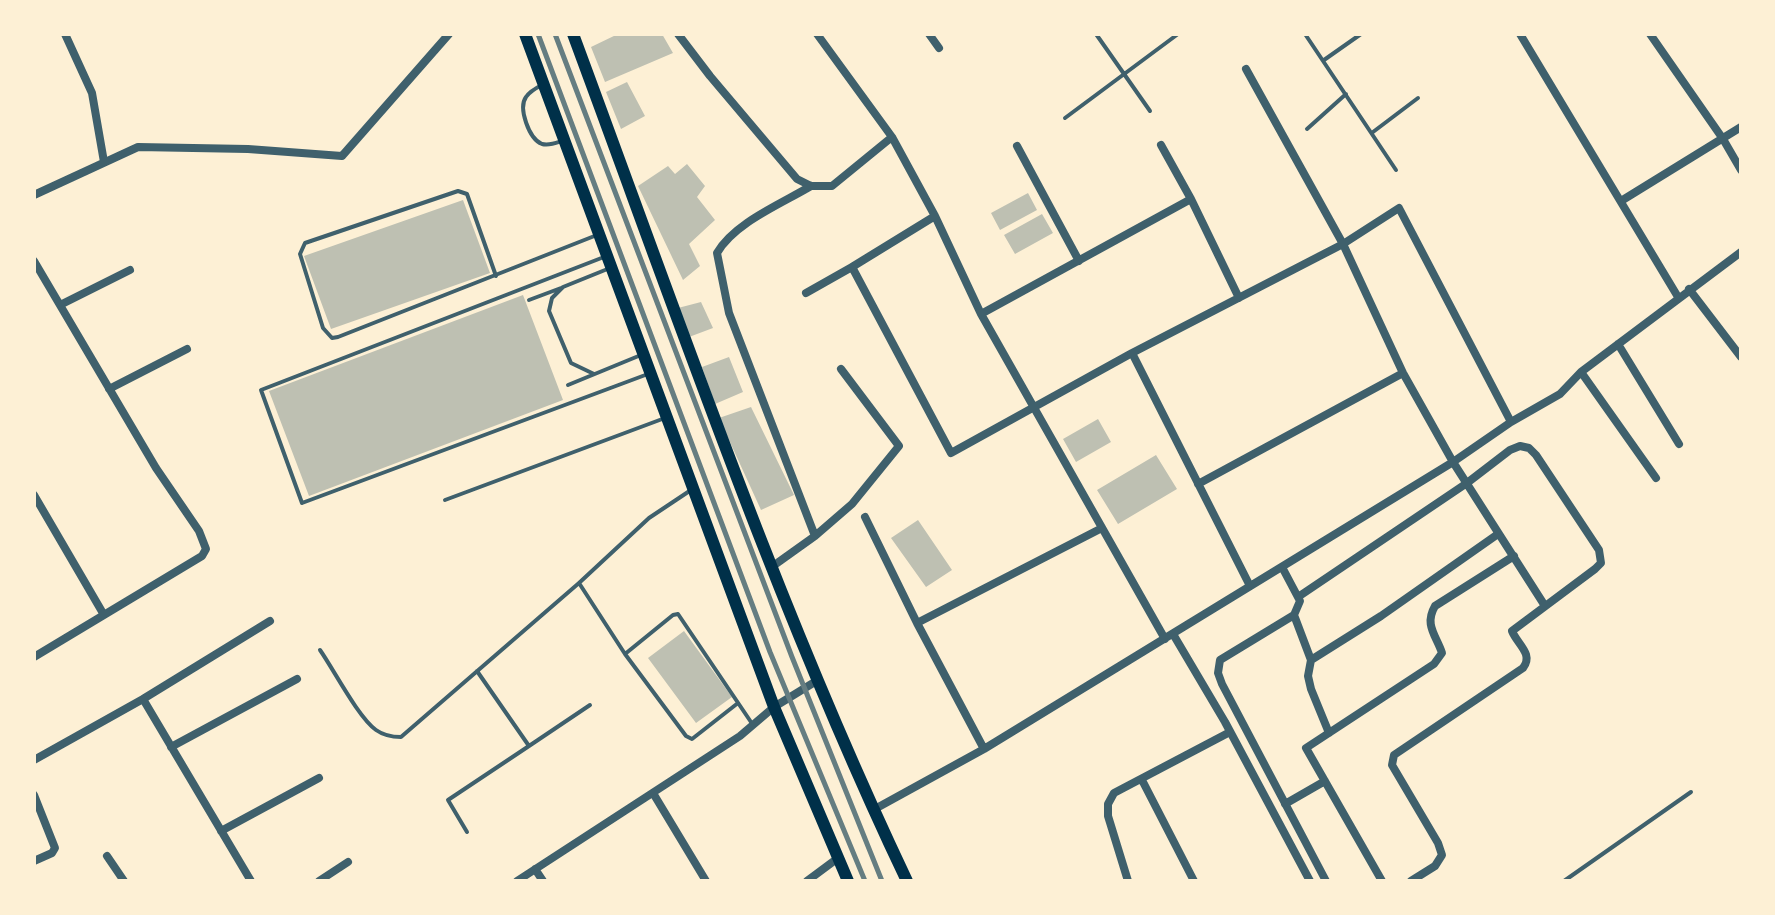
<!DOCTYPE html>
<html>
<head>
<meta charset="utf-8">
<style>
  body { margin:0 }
  #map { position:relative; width:1775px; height:915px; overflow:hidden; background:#fdf0d5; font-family:"Fira Sans",sans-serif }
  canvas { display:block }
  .frame { position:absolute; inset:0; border:36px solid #fdf0d5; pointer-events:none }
</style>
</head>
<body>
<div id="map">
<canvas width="1775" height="915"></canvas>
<div class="frame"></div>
</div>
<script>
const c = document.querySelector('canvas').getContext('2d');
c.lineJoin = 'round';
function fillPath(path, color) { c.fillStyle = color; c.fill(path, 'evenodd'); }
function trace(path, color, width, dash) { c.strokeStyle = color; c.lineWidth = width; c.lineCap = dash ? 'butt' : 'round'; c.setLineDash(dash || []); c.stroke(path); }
const building = new Path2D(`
  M 618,34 L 662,34 L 673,53 L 605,82 L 591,47 Z
  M 627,82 L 645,116 L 621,129 L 606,92 Z
  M 687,164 L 705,186 L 697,197 L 715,220 L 689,244 L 700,266 L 683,280 L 638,186 L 668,166 L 675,174 Z
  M 1028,193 L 1037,210 L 1000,230 L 991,213 Z
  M 463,200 L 490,273 L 331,329 L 304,256 Z
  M 1042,214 L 1053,233 L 1015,254 L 1004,235 Z
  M 523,295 L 563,400 L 309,496 L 269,391 Z
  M 701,302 L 713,328 L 689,337 L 678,308 Z
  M 729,357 L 743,392 L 715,404 L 702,367 Z
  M 751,407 L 794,495 L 761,510 L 719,418 Z
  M 1098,419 L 1111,442 L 1076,462 L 1063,439 Z
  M 1156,455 L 1177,489 L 1118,524 L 1097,490 Z
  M 918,520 L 952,570 L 926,587 L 891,538 Z
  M 684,631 L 732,697 L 696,723 L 648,658 Z`);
const service = new Path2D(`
  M 1096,34 L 1150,111
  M 1305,34 L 1396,170
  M 1324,60 L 1361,34
  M 542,85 C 536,88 530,91 526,97 C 518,108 529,139 542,144 C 549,146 556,143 562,141
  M 1065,118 L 1178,34
  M 1307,129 L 1346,94
  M 1373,132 L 1418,98
  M 604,257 L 261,390 L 302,503 L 648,374
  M 496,276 L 467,194 L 458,191 L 305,243 L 300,254 L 323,328 L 332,338 L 338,337 L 597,235
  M 529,300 L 561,288
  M 594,374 L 571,363 L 549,311 L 552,298 L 563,287 L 610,268
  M 568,385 L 641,355
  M 691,490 L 649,518 L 579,583 L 625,654 L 686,736 L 692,739 L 738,703
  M 445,500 L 665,418
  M 320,650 C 334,670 358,717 376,730 C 383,735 393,737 401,737 L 579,583
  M 625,654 L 673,615 L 678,614 L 753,725
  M 529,746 L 590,705
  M 467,832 L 448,800 L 529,746 L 477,671
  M 1564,881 L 1691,792`);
const minor = new Path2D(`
  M 65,34 L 92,93 L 104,162
  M 678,34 L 710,76 L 797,179 L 811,186 L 832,186 L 892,137
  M 817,34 L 892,137 L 935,216 L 981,314 L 1165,639
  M 929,34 L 939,48
  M 1520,34 L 1678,297
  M 1650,34 L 1723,139 L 1741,170
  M 1246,69 L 1343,244 L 1403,373 L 1453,462 L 1545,606
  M 1161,145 L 1191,199
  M 1017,146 L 1079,261
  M 811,186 C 781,204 734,223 717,253 L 729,313 L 815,536 L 852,504 L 899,446 L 841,369
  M 34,195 L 138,147 L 248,149 L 342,156 L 449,34
  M 1621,201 L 1741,127
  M 935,216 L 852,267 L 951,453 L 1132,353 L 1343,244 L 1399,208 L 1511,422
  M 34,261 L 156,468 L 199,531 L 206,549 L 202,556 L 34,657
  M 1689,289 L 1741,357
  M 806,293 L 852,267
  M 60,305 L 130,270
  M 981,314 L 1191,199 L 1239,298
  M 1618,344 L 1679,444
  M 1132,353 L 1250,586
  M 1581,372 L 1656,478
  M 109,389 L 187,349
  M 1198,484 L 1403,373
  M 34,495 L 104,615
  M 865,517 L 917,623
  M 773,566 L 815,536
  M 1282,567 L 1300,601 L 1294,615 L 1311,660 L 1308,676 L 1311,689 L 1329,733
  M 1298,597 L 1467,483 L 1510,450 L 1520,446 L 1529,448 L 1536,455 L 1599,550 L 1601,563 L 1595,569 L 1512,631 C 1517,644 1534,654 1523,668 L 1394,755 L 1392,765 L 1438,843 L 1442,855 L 1435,866 L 1411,881
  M 1294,615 L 1220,660 L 1218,673 L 1222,684 L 1326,881
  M 1173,634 L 1225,722 L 1310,881
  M 1311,660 L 1381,616 L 1498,534
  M 143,699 L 251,881
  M 171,747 L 297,679
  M 984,749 L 917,623 L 1102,528
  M 34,760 L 143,699 L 270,621
  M 1142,780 L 1194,881
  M 653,793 L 706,881
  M 34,795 L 55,848 L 52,853 L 34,861
  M 1285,804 L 1325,781
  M 873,810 L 984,749 L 1453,462 L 1511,422 L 1560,394 L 1581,372 L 1741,252
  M 221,831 L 319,778
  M 107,856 L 124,881
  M 535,869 L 543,881
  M 319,881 L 348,862
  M 517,881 L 740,736 L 774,707 L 818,680
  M 807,881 L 838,858
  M 1128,881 L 1108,816 L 1108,804 L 1114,793 L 1230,732
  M 1382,881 L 1306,748 L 1434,664 L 1442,653 C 1436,635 1424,625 1435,606 L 1514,556`);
const primary = new Path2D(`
  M 525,34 L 774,707 L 848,881
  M 573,34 C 678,317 777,608 907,881`);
const rail = new Path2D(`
  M 538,34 L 770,652 L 865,881
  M 555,34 L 792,657 L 882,881`);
fillPath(building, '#bec0b2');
trace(service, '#3f606c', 4);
trace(minor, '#3f606c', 8);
trace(primary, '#003049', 12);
trace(rail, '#657d81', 5);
</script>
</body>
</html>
